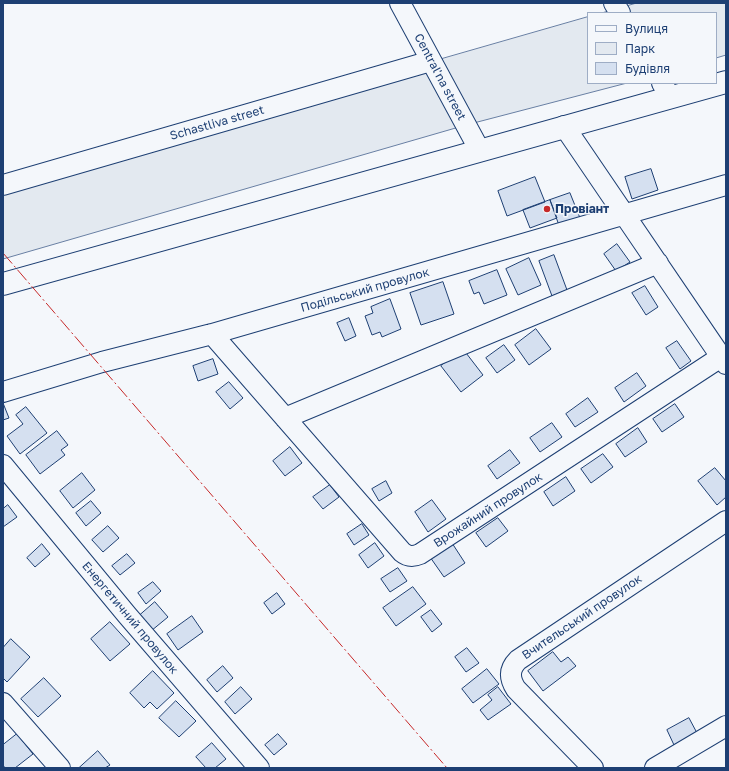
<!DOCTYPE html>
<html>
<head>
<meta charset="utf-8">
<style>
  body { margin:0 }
  #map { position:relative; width:729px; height:771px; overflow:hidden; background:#f4f7fb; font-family:"Golos Text",sans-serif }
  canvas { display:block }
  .frame { position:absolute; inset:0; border:4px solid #1d3f73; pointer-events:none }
  .legend { position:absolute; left:587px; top:12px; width:130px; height:72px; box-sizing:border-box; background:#f4f7fb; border:1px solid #9eadc5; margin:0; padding:5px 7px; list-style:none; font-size:12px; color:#1d3f73 }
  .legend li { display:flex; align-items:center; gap:8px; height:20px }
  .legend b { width:20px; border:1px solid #9eadc5 }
</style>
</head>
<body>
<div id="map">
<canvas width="729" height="771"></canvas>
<div class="frame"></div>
<ul class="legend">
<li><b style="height:5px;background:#f4f7fb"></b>Вулиця</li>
<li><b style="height:11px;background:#e3e9f0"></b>Парк</li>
<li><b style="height:11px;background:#d5e0f0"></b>Будівля</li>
</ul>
</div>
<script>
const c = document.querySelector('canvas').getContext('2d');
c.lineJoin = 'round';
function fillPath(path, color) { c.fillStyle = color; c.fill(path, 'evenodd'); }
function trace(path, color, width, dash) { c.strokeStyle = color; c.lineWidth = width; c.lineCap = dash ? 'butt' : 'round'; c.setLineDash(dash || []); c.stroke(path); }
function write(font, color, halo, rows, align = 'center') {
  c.font = font + ' "Golos Text",sans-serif'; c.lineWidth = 3; c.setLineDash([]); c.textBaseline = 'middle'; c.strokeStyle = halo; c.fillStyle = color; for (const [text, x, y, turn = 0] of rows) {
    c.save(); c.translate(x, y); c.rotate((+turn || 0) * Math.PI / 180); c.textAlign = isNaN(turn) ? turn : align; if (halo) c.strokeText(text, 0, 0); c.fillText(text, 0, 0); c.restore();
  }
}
const green = new Path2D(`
  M 637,3 L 726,3 L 726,55 L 716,58 L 716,13 L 602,13 Z
  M 588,17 L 588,83 L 627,83 L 466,125 L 3,259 L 3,185 Z`);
const building = new Path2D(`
  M 651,169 L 658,190 L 632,199 L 625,177 Z
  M 535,177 L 545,202 L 507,216 L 498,191 Z
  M 570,193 L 582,223 L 561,231 L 550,200 Z
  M 550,200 L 557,218 L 530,228 L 523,210 Z
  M 617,244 L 630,262 L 616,271 L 604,254 Z
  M 554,255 L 567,290 L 552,296 L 539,261 Z
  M 529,258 L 541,285 L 518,295 L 506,269 Z
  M 497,270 L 507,295 L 484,304 L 479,292 L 474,294 L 469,281 Z
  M 443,282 L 454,314 L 421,325 L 410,293 Z
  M 645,286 L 658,307 L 646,315 L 632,293 Z
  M 390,299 L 401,329 L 382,337 L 380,332 L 372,335 L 365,316 L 373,313 L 371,307 Z
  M 349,318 L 356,336 L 345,341 L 337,323 Z
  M 536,329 L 551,349 L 529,365 L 515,345 Z
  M 677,341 L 691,361 L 680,369 L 666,348 Z
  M 504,345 L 515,360 L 497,373 L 486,358 Z
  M 463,349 L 483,375 L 461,392 L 441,366 Z
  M 213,359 L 218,374 L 198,381 L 193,366 Z
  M 637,373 L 646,386 L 624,402 L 615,388 Z
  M 229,382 L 243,398 L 230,409 L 216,392 Z
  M 588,398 L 598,412 L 575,427 L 566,414 Z
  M 3,403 L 9,418 L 3,420 Z
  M 675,404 L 684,417 L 662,432 L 653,419 Z
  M 26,407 L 47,433 L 20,454 L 7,436 L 23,424 L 16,415 Z
  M 552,423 L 562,437 L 540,452 L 530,438 Z
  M 638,428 L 647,442 L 625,457 L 616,444 Z
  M 57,431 L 68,445 L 61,450 L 65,455 L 40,474 L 26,455 Z
  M 290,447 L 302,463 L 285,476 L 273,461 Z
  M 510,450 L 520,463 L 497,479 L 488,466 Z
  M 603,454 L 613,467 L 591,483 L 581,469 Z
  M 715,468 L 726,481 L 726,497 L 717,505 L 698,481 Z
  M 82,473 L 95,490 L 73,508 L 60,491 Z
  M 566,477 L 575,491 L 553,506 L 544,492 Z
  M 386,481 L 392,493 L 379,501 L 372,489 Z
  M 330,485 L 339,497 L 323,509 L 313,497 Z
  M 432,500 L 446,519 L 428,532 L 415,512 Z
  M 91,501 L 101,513 L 86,526 L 76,513 Z
  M 8,505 L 17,517 L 3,527 L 3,509 Z
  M 498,518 L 508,531 L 486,547 L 476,533 Z
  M 362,524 L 369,535 L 354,545 L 347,534 Z
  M 108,526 L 119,538 L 103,552 L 92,540 Z
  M 375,543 L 384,556 L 368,568 L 359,555 Z
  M 452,543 L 465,563 L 444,577 L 430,557 Z
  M 42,544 L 50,554 L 35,567 L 27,558 Z
  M 127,554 L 135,563 L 120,575 L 112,566 Z
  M 398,568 L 407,581 L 390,592 L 381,579 Z
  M 153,582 L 161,591 L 146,604 L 138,593 Z
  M 413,587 L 426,604 L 396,626 L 383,608 Z
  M 277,593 L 285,604 L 272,614 L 264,603 Z
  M 155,602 L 168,617 L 151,631 L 139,616 Z
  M 431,610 L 442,624 L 432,632 L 421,617 Z
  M 192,616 L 203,632 L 178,650 L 167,634 Z
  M 110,622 L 130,644 L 110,661 L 91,639 Z
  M 11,639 L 30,657 L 7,682 L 3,678 L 3,648 Z
  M 467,648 L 479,663 L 466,672 L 455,657 Z
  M 553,652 L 561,662 L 568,657 L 576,666 L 543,691 L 528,671 Z
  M 223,666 L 233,678 L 217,692 L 207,680 Z
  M 487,669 L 499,684 L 473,703 L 462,689 Z
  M 153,671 L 174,693 L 157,709 L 150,702 L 144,708 L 130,693 Z
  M 44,678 L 61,696 L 38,717 L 21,699 Z
  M 241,687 L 252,699 L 235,714 L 225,702 Z
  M 498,687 L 511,704 L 488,720 L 480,710 L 492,700 L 488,695 Z
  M 176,701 L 196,721 L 179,737 L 159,718 Z
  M 689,718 L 697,733 L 674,745 L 667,730 Z
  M 17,734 L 33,754 L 15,768 L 5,768 L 3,765 L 3,745 Z
  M 278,734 L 287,744 L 274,755 L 265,745 Z
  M 212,743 L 226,759 L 215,768 L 206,768 L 196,757 Z
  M 98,751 L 110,765 L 105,768 L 79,768 Z`);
const minor = new Path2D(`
  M 400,3 L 480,151
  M 614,3 L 620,13
  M 662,83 L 670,97
  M 564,126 L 726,364
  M 3,185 L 431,61
  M 212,334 L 402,552 C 408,557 413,557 420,554 L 721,357
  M 3,392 L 102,362 L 212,334 L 726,185
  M 285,418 L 658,263
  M 3,465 L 127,615 L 259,768
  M 3,703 L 60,768
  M 593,768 L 516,689 C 509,678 509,669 518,660 L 726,521
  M 655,768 L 726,726`);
const highway = new Path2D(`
  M 3,284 L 726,82`);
const power = new Path2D(`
  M 3,253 L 447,768`);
const markers = [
  [547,209,4,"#c62828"]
];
const streetNames = [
  ["Central'na street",440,77,62],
  ["Schastliva street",217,123,-16],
  ["Подільський провулок",365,290,-16],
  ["Врожайний провулок",488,510,-33],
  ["Вчительський провулок",582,617,-34],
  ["Енергетичний провулок",130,618,50]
];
const poiNames = [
  ["Провіант",555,209]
];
fillPath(green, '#e3e9f0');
trace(green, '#687fa3', 1);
fillPath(building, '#d5e0f0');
trace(building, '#1d3f73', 1);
trace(minor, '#1d3f73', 22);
trace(highway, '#1d3f73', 24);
trace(minor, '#f4f7fb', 20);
trace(highway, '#f4f7fb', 22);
trace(power, '#c62828', 1, [14, 3, 2, 3]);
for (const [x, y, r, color] of markers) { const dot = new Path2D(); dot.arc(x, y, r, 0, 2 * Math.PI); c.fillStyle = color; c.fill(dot); trace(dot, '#f4f7fb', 1.5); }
write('12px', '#1d3f73', '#f4f7fb', streetNames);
write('bold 12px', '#1d3f73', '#f4f7fb', poiNames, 'left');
</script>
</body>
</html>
